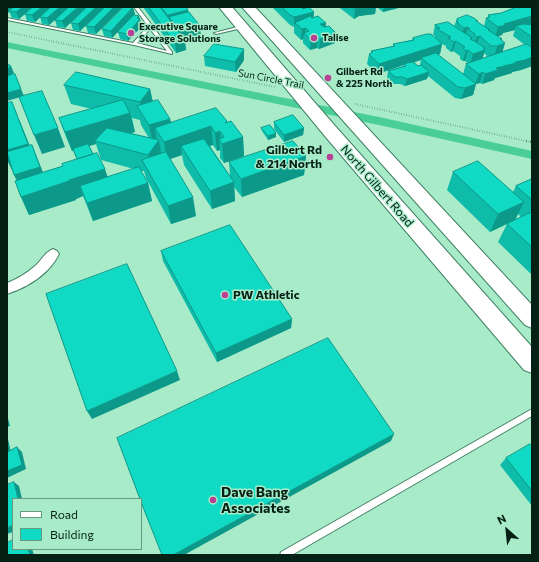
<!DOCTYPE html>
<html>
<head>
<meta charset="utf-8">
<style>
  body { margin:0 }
  #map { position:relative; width:539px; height:562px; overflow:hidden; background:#a8ebc9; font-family:Commissioner,sans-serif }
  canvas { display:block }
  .frame { position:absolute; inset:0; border:8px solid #052116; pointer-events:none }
  .legend { position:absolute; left:12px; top:498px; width:130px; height:52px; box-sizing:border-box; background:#a8ebc9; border:1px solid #679a81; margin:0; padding:5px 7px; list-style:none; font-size:12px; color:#052116 }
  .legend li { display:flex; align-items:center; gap:8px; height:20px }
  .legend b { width:20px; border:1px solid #679a81 }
  .north { position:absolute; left:487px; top:510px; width:40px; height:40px; -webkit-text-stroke:3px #a8ebc9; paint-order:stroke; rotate:333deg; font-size:11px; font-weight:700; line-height:16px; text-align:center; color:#052116 }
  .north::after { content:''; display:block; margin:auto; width:14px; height:18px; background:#052116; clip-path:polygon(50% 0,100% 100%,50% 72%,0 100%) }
</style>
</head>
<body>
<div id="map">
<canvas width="539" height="562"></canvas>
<div class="frame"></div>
<ul class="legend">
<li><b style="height:5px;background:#fff"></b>Road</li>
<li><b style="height:11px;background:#11dac4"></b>Building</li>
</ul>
<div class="north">N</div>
</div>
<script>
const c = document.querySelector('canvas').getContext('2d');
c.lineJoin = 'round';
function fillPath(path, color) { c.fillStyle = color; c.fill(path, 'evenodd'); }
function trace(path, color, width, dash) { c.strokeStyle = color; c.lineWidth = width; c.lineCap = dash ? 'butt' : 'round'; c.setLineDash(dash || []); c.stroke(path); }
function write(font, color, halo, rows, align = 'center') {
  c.font = font + ' Commissioner,sans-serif'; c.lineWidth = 3; c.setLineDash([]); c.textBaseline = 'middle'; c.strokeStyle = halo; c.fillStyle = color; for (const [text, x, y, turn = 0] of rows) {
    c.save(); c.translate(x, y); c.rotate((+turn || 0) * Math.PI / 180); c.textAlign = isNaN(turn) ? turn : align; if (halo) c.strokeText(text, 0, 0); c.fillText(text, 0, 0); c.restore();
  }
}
const canal = new Path2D(`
  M 7,42 L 379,117 L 532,151 L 532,159 L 379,125 L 7,48 Z`);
const pathFar1 = new Path2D(`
  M 7,32 L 275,87
  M 355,104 L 531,142`);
const path = new Path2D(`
  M 526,141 L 532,142`);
const service = new Path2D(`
  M 134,7 L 138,7 L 172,52 L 172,54 L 134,45 L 7,20 L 7,18 L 133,43 L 148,26 ZM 150,29 L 167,51 L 137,43 Z
  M 241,26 L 243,27 L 242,28 L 216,34 L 214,33 Z
  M 532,409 L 532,416 L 292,555 L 280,555 L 281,552 Z`);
const minor = new Path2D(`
  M 53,249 L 57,251 L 59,254 C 49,274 28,287 7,294 L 7,283 C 17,279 26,274 35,266 C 41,261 45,252 53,249 Z`);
const primary = new Path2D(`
  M 219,7 L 232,7 L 336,127 L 532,347 L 532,373 L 524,370 L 324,135 Z
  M 242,7 L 255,7 L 532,305 L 532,328 L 525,325 Z`);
const wall = new Path2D(`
  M 7,7 L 87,7 L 65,28 L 57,27 L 55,20 L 49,25 L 42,24 L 40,17 L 35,22 L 27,21 L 25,14 L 19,19 L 12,18 Z
  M 87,7 L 105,7 L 80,31 L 73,30 L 71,23 Z
  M 105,7 L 122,7 L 122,8 L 96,34 L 88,33 L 86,26 Z
  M 143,7 L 186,7 L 201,36 L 185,41 L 186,50 L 176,53 Z
  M 272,7 L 306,7 L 306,8 L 314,12 L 313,17 L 326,23 L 325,27 L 335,43 L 319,49 L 317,48 L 310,50 L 303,43 L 303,39 L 301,40 L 294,33 L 294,27 L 290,25 Z
  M 340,7 L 376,7 L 375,14 L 359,16 L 354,19 L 340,8 Z
  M 377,7 L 402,7 L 383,12 Z
  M 532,7 L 532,66 L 521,70 L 512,72 L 512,73 L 495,78 L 494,80 L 482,84 L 480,83 L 476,84 L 473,95 L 461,99 L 455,98 L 428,76 L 427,79 L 405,86 L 400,84 L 394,84 L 387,78 L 388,71 L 404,66 L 404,65 L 377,74 L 367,64 L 369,54 L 371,53 L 371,51 L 393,46 L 393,44 L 412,40 L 413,38 L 435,38 L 435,36 L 433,35 L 435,25 L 454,26 L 457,19 L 477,22 L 484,26 L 486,18 L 488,18 L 488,15 L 501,13 L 519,8 ZM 515,30 L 513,36 L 525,45 L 502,52 L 502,41 L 498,36 L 502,35 L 503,33 ZM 442,44 L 446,46 L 446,48 L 451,52 L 453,51 L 460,56 L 460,59 L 463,61 L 465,61 L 468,63 L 466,64 L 463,74 L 438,55 L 440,54 ZM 484,53 L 487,56 L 490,56 L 482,59 ZM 421,60 L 420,65 L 418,66 L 414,62 Z
  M 135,14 L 112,38 L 104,36 L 102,29 Z
  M 139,19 L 142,26 L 128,41 L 120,39 L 118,32 Z
  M 244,49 L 244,60 L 236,72 L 205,66 L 204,56 Z
  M 64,85 L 150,89 L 153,102 L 170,119 L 171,122 L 227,121 L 227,122 L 243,137 L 244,156 L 224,163 L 220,158 L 220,150 L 217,151 L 213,145 L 210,146 L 230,176 L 229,162 L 306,156 L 304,175 L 242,197 L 234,187 L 235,201 L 212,209 L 184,165 L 182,155 L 170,159 L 196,216 L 171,224 L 146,178 L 144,171 L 141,171 L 148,183 L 152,201 L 93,221 L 83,196 L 76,199 L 76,200 L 29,215 L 21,197 L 17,181 L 13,170 L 12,170 L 20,121 L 30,146 L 32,145 L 43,173 L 63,166 L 77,159 L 73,150 L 72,151 L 66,137 L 59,118 L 92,109 L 71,104 ZM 132,118 L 140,120 L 141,125 L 149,138 L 130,133 L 135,132 ZM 96,144 L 101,160 L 134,169 L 108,177 L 93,154 L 89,146 Z
  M 274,122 L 304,128 L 303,135 L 284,142 L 274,129 Z
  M 261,128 L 276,137 L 268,140 L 262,131 Z
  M 453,172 L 513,192 L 516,186 L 532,179 L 532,275 L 498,242 L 507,224 L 490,232 L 447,190 ZM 518,214 L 521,217 L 515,220 Z
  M 161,251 L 292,319 L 291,328 L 217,362 L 163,261 Z
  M 532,446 L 532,506 L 500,465 L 506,458 Z`);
const shadedWall = new Path2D(`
  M 7,7 L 15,7 L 9,11 L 9,12 L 7,14 Z
  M 23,7 L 33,7 L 19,19 L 16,12 Z
  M 42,7 L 52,7 L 35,22 L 32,15 Z
  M 60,7 L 69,7 L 49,25 L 47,18 Z
  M 78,7 L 87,7 L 65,28 L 62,21 Z
  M 96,7 L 105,7 L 80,31 L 78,24 Z
  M 114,7 L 122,7 L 122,8 L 96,34 L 94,27 Z
  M 133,7 L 135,14 L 112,38 L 111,31 Z
  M 301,7 L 306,7 L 306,14 L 314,12 L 313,22 L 295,23 L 294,27 L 294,17 Z
  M 359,7 L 376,7 L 375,14 L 359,16 L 354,19 L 355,9 Z
  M 384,7 L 402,7 L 383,12 Z
  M 188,10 L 190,20 L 169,17 L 171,25 L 169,26 L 168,15 Z
  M 139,16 L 140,20 L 140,19 L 142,26 L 128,41 L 127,34 L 137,18 Z
  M 532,16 L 532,25 L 516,26 L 515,30 L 503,33 L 502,35 L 495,37 L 498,27 L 504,24 Z
  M 326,23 L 325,33 L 320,24 Z
  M 200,26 L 201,36 L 185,41 L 186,50 L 176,53 L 175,43 L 182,41 L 180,31 Z
  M 468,27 L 465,37 L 461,39 L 464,28 Z
  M 306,28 L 305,35 L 304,33 L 303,39 L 301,40 L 302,29 Z
  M 336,33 L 335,43 L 319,49 L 320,39 Z
  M 480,36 L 476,46 L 473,47 L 477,37 Z
  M 318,37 L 317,48 L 310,50 L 311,40 Z
  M 500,39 L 502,39 L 500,45 L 505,43 L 502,54 L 494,56 Z
  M 456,41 L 453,51 L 451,52 L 454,42 Z
  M 442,44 L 440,54 L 423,59 L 421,58 L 421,60 L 405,65 L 404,64 L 404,65 L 377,74 L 379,64 Z
  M 483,48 L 485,48 L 484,50 L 485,50 L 482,60 L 470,64 L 473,54 Z
  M 244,49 L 244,60 L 236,72 L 235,62 Z
  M 468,50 L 465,61 L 463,61 L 466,51 Z
  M 532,57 L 532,66 L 521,70 L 512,72 L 512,73 L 495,78 L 494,80 L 482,84 L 485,74 L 496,68 Z
  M 11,66 L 14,73 L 7,78 L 7,69 Z
  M 429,72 L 427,79 L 405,86 L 407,79 Z
  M 483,72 L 480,83 L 475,84 L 479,74 Z
  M 476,84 L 473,95 L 461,99 L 465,88 Z
  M 21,89 L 24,96 L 7,101 L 7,93 Z
  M 150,89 L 154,108 L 142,114 L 140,102 Z
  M 12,102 L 36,163 L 12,170 L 7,160 L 7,150 Z
  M 130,113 L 135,132 L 100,142 L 95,141 L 96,144 L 72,151 L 65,132 Z
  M 170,119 L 173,138 L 155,128 L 157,142 L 159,140 L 162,159 L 152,173 L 148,155 L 153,144 L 149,125 Z
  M 211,126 L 213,145 L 186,154 L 181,146 L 182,155 L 167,160 L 164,142 Z
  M 58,128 L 65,147 L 42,154 L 34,135 Z
  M 304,128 L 303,135 L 284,142 L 284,135 Z
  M 220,131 L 221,142 L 219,139 L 220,150 L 217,151 L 215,133 Z
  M 276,133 L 276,137 L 268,140 L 268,136 Z
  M 243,137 L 244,156 L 224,163 L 222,144 Z
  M 32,145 L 48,185 L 23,193 L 14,175 Z
  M 306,156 L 304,175 L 242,197 L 241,179 Z
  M 105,169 L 111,187 L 80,186 L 83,196 L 76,199 L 76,200 L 29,215 L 21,197 L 69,180 Z
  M 234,182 L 235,201 L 212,209 L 210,191 Z
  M 148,183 L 152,201 L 93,221 L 87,203 Z
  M 193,197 L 196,216 L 171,224 L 168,206 Z
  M 524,202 L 515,220 L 490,232 L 498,214 Z
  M 292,319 L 291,328 L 217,362 L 216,353 Z
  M 177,371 L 180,380 L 92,419 L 87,411 Z
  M 7,415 L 10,426 L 7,427 Z
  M 394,434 L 391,441 L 184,555 L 173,555 Z
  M 7,439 L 8,439 L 12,457 L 7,452 Z
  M 17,447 L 22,452 L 26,469 L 7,478 L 7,471 Z
  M 14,482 L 19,486 L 22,499 L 18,499 Z
  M 13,525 L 13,532 L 7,534 L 7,528 Z
  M 28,549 L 32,549 L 34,555 L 30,555 Z`);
const building = new Path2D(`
  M 14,7 L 23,7 L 16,12 L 9,11 Z
  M 33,7 L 42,7 L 32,15 L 25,14 Z
  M 51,7 L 60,7 L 47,18 L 40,17 Z
  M 69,7 L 78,7 L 62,21 L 55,20 Z
  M 87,7 L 96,7 L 78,24 L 71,23 Z
  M 105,7 L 114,7 L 94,27 L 86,26 Z
  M 124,7 L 133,7 L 111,31 L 102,29 Z
  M 149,7 L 160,7 L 185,40 L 175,43 Z
  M 161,7 L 186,7 L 188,10 L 168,15 Z
  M 282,7 L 301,7 L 303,9 L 309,7 L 314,12 L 294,17 L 290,15 Z
  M 352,7 L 359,7 L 355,9 Z
  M 517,7 L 519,8 L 521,7 L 532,7 L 532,16 L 504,24 L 506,25 L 498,27 L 486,18 L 490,17 L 488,15 L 501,13 Z
  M 189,12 L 200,26 L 180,31 L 169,17 Z
  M 134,15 L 139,16 L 137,18 L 140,19 L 127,34 L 118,32 Z
  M 467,15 L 474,18 L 478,21 L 476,21 L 490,30 L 488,30 L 502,39 L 500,39 L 505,43 L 497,46 L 491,46 L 480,36 L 477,37 L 474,35 L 475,34 L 468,29 L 470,29 L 468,27 L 464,28 L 457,23 L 459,23 L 456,21 L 458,20 L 457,19 Z
  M 311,16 L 312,18 L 318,16 L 326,23 L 320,24 L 324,27 L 329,26 L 336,33 L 320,39 L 318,37 L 311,40 L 304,33 L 309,31 L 306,28 L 302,29 L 295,23 Z
  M 448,22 L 472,38 L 470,39 L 476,42 L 485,48 L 483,48 L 485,50 L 473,54 L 468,50 L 466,51 L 463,48 L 465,47 L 456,41 L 454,42 L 448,38 L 451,37 L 437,29 L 440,28 L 435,25 Z
  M 524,24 L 532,25 L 532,37 L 516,26 Z
  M 427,34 L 431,34 L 442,44 L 379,64 L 369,54 L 373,52 L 371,51 L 395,46 L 393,44 L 414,40 L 413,38 Z
  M 214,44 L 244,49 L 235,62 L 204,56 Z
  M 527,44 L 532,48 L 532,57 L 525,60 L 515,62 L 516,63 L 496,68 L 498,70 L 485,74 L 483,72 L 479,74 L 466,64 Z
  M 436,53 L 476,84 L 465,88 L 458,87 L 421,58 Z
  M 413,62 L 418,66 L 421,65 L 429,72 L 407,79 L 402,77 L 395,77 L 388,71 L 406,66 L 404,64 Z
  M 7,64 L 11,66 L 7,69 Z
  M 76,72 L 150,89 L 140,102 L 64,85 Z
  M 15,74 L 21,89 L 7,93 L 7,76 Z
  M 42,91 L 58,128 L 34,135 L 19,97 Z
  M 123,100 L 130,113 L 65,132 L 59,118 Z
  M 158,100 L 170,119 L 149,125 L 137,106 Z
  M 12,102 L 28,144 L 7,150 L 7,103 Z
  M 216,108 L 227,121 L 225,123 L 231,121 L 243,137 L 222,144 L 219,139 L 224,137 L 220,131 L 215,133 L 211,126 L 164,142 L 155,128 Z
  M 293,115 L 304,128 L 284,135 L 274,122 Z
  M 270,125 L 276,133 L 268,136 L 261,128 Z
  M 107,128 L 159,140 L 148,155 L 95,141 Z
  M 204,139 L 234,182 L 210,191 L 181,146 Z
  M 293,141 L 306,156 L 241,179 L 229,162 Z
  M 88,144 L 93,154 L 77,159 L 73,149 Z
  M 32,145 L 40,167 L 14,175 L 7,152 Z
  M 166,152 L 193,197 L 168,206 L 142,160 Z
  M 97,153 L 105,169 L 69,180 L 69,181 L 21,197 L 15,181 L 63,166 L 62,164 Z
  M 478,161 L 524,202 L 498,214 L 453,172 Z
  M 139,167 L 148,183 L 87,203 L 80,186 Z
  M 532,179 L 532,200 L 516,186 Z
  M 532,212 L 532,247 L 507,224 Z
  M 230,225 L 292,319 L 216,353 L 161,251 Z
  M 127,264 L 177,371 L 87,411 L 46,294 Z
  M 328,338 L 394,434 L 173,555 L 162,555 L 141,502 L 141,499 L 140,499 L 117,438 Z
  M 530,444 L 532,446 L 532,491 L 506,458 Z
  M 17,447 L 22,465 L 7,471 L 7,451 L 7,452 Z
  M 14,482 L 18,499 L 13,499 L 13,525 L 7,528 L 7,485 Z
  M 13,540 L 13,549 L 28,549 L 30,555 L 7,555 L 7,543 Z`);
const markers = [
  [131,33,4,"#b94093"],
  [314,38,4,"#b94093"],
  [328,78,4,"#b94093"],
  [330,157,4,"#b94093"],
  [225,295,4,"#b94093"],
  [213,500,4,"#b94093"]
];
const farPoinames = [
  ["Executive Square",139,27],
  ["Storage Solutions",139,39],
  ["Talise",322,38],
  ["Gilbert Rd",336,72],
  ["& 225 North",336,84]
];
const farStreetnames = [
  ["Sun Circle Trail",271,79,11]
];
const poiNames = [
  ["Gilbert Rd",322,150],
  ["& 214 North",322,164],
  ["PW Athletic",233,295,"left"]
];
const streetNames = [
  ["North Gilbert Road",377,186,49]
];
const nearPoinames = [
  ["Dave Bang",221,492],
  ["Associates",221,508]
];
fillPath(canal, '#49ce97');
trace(service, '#408164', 2);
trace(minor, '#408164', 2);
trace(primary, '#408164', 2);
trace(pathFar1, '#5a8a73', 2, [0.5, 2]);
trace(path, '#5a8a73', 2.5, [1, 3]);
fillPath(service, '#fff');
fillPath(minor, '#fff');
fillPath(primary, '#fff');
fillPath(wall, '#0fbba9');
fillPath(shadedWall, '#0c9989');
fillPath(building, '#11dac4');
trace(building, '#0c9989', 1);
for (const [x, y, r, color] of markers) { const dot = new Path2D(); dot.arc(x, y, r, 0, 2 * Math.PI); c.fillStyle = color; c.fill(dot); trace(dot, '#a8ebc9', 1.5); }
write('bold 10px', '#052116', '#a8ebc9', farPoinames, 'left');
write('10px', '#052116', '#a8ebc9', farStreetnames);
write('bold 12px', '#052116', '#a8ebc9', poiNames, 'right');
write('12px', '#052116', '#a8ebc9', streetNames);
write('bold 14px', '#052116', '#a8ebc9', nearPoinames, 'left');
</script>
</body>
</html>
